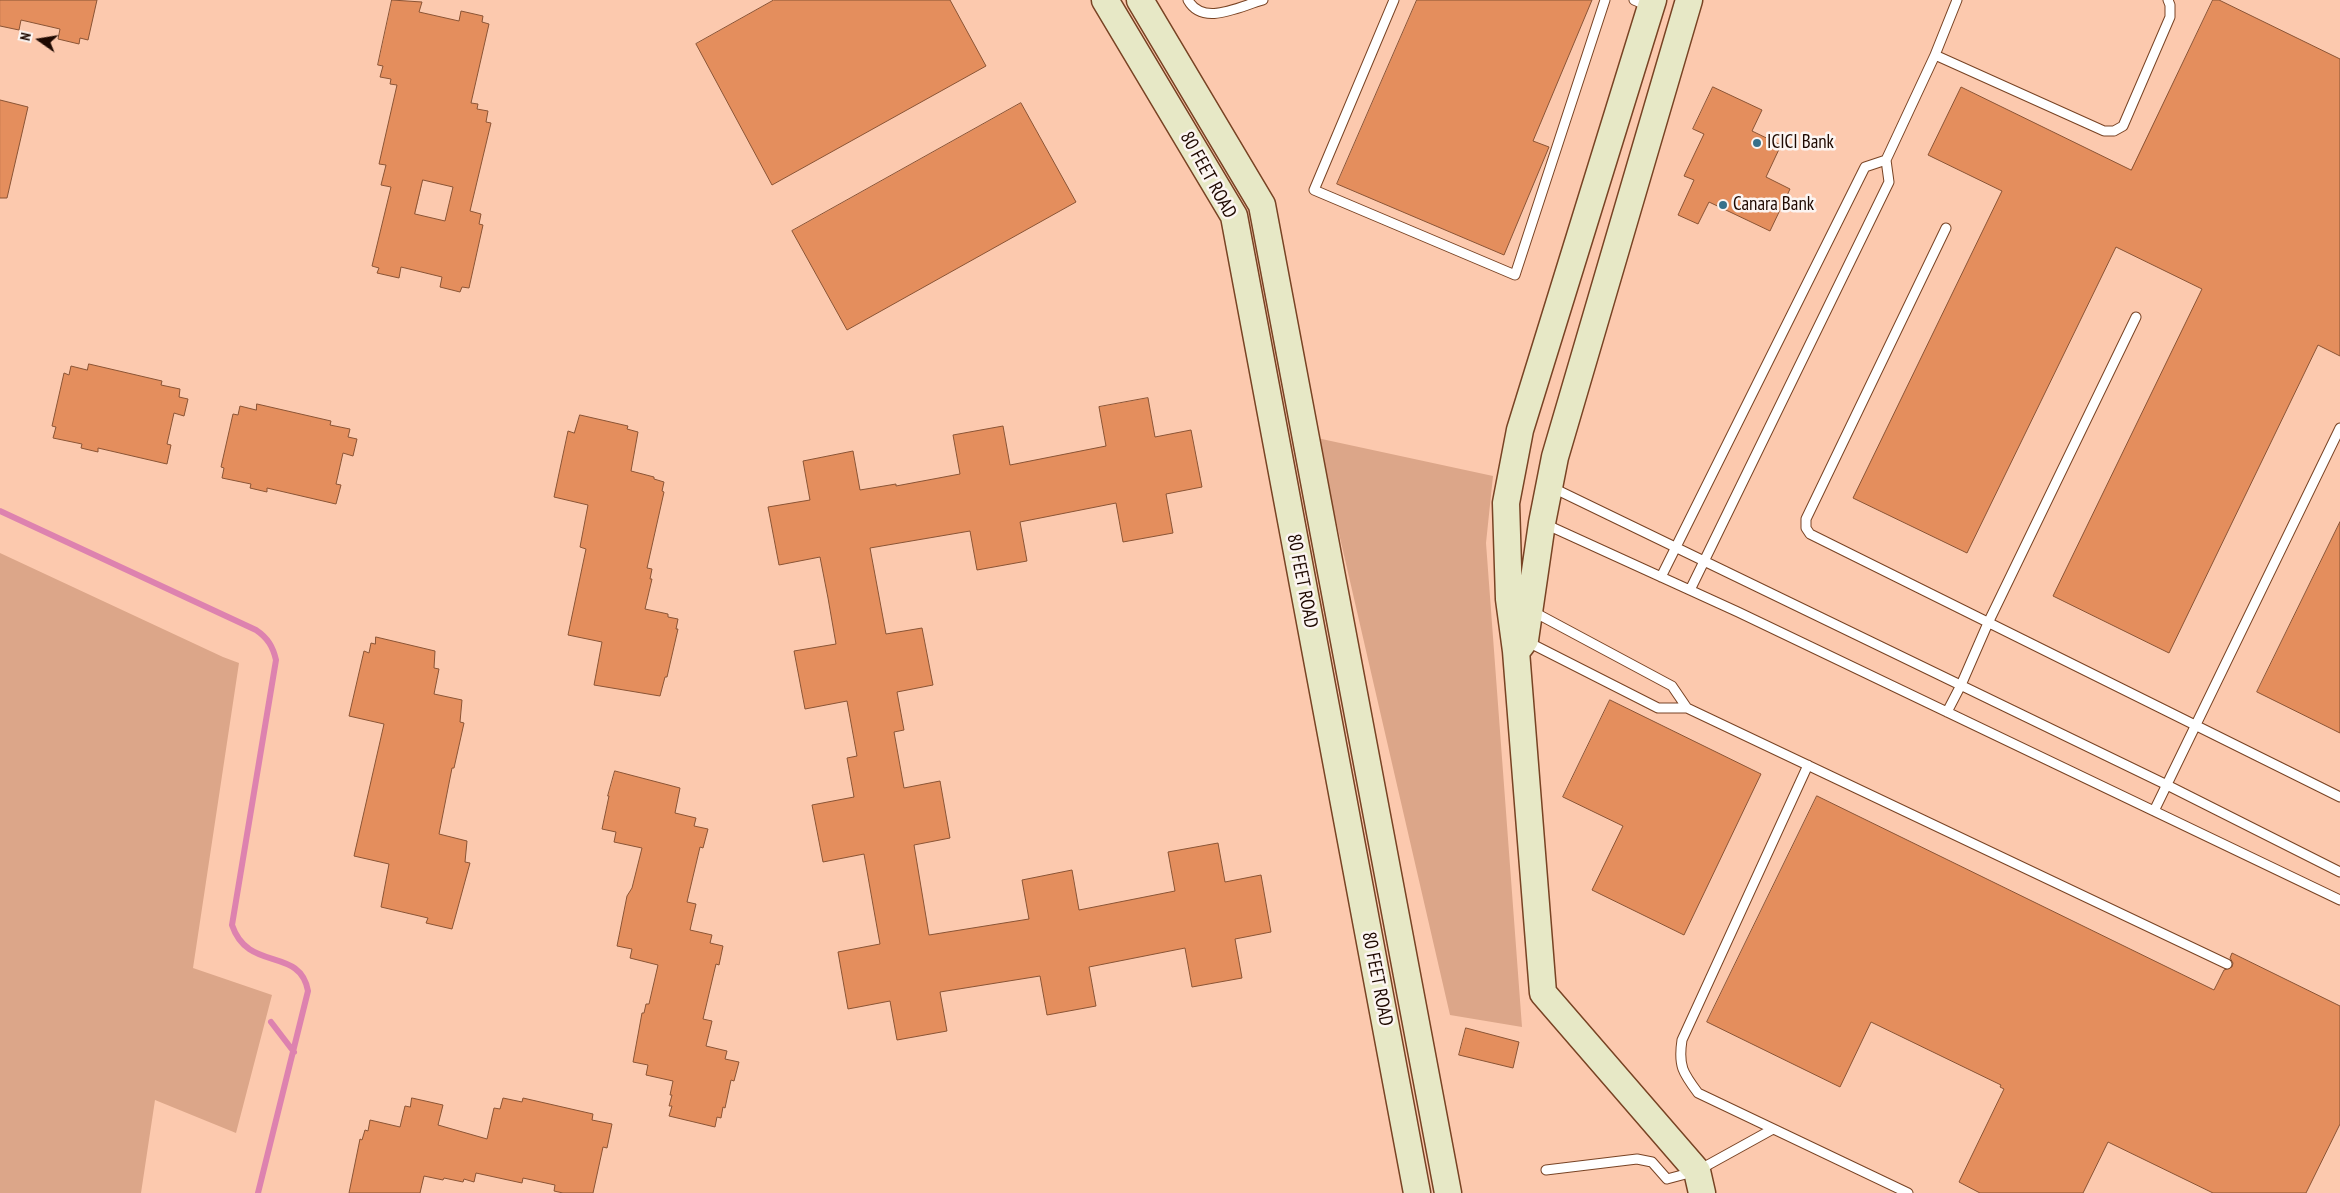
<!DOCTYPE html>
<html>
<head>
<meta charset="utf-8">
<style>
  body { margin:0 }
  #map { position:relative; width:2340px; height:1193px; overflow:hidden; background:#fcc9ae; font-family:"PT Sans Narrow",sans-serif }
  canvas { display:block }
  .north { position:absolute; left:15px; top:15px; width:50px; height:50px; -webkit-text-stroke:4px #fcf5f2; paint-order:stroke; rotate:283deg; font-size:14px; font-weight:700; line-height:20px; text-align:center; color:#1e0901 }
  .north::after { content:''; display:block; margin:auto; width:18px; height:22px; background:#1e0901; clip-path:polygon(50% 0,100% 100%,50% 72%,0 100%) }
</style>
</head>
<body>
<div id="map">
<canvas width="2340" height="1193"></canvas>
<div class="north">N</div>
</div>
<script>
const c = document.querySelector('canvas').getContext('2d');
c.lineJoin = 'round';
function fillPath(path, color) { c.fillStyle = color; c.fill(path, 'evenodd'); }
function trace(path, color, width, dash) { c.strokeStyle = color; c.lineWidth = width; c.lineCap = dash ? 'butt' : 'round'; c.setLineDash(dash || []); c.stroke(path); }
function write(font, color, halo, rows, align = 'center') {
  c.font = font + ' "PT Sans Narrow",sans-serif'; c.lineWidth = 5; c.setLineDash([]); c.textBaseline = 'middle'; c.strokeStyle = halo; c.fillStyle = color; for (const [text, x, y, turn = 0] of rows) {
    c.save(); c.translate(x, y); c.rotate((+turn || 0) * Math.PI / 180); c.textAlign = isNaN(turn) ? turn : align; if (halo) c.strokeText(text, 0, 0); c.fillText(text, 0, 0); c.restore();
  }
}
const green = new Path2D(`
  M 1317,438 L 1493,476 L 1486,543 L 1522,1027 L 1450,1015 Z
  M 0,553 L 223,657 L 239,663 L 193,968 L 272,995 L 236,1133 L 155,1100 L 141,1193 L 0,1193 Z`);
const stream = new Path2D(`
  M 0,511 L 256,630 C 268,638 273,647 276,660 L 232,925 C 248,973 300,946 308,991 L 258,1193
  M 271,1022 L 294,1052`);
const building = new Path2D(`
  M 0,0 L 97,0 L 88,40 L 80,38 L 79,44 L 58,39 L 60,29 L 21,20 L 19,30 L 0,26 Z
  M 392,0 L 422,2 L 419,12 L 459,21 L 461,11 L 483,16 L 482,22 L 489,24 L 471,103 L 478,104 L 477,109 L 488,111 L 486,122 L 491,123 L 470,211 L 481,214 L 479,224 L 483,225 L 469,288 L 462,287 L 460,292 L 440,287 L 442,277 L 401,267 L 399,278 L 377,273 L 379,268 L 372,266 L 391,187 L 381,185 L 386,165 L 379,164 L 397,85 L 390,84 L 391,79 L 380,77 L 383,66 L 378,65 ZM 423,180 L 453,187 L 445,221 L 415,214 Z
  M 774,0 L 950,0 L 986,66 L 772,185 L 696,44 Z
  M 1417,0 L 1592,0 L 1533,141 L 1549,147 L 1504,255 L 1337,184 Z
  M 2213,0 L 2219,0 L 2340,59 L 2340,356 L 2318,345 L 2169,653 L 2053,596 L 2202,289 L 2116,247 L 1967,553 L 1853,498 L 2002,191 L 1928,155 L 1961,87 L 2131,170 Z
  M 1713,87 L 1762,110 L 1752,131 L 1781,145 L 1766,177 L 1790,189 L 1770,231 L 1709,202 L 1698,224 L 1678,215 L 1694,180 L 1684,176 L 1704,134 L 1693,129 Z
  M 0,100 L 28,107 L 7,198 L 0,198 Z
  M 1021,103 L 1076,202 L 847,330 L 792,231 Z
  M 89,364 L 162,381 L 161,385 L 180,389 L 179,397 L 188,399 L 184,416 L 174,413 L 167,444 L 171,445 L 167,464 L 98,448 L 98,452 L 81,448 L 82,444 L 53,438 L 56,427 L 52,426 L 64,373 L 69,375 L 71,366 L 87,370 Z
  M 1148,398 L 1155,437 L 1191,430 L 1202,487 L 1166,494 L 1173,533 L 1123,542 L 1116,503 L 1020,522 L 1027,561 L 977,570 L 970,531 L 870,548 L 886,634 L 922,628 L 933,685 L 897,692 L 904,730 L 894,732 L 904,788 L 940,781 L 950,838 L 914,845 L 929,935 L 1029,919 L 1022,880 L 1072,870 L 1079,910 L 1175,891 L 1168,852 L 1218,843 L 1225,882 L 1261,875 L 1271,932 L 1235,939 L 1242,978 L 1192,987 L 1185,948 L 1089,967 L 1096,1006 L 1047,1015 L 1040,976 L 940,992 L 947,1031 L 897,1040 L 890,1001 L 848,1009 L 838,952 L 880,944 L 873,905 L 864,854 L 823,862 L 812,805 L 854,797 L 847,758 L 857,756 L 847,701 L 805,709 L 794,651 L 836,644 L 828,598 L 820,557 L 779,565 L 768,507 L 810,500 L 803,461 L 853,451 L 860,490 L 896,484 L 896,486 L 960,474 L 953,435 L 1003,426 L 1010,465 L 1106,446 L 1099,407 Z
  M 257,404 L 331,421 L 330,425 L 350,429 L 348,437 L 357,439 L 353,456 L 343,453 L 336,484 L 341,485 L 336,504 L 267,488 L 267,492 L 250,488 L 251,484 L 222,478 L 224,468 L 221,467 L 233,414 L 238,415 L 240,406 L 256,410 Z
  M 580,415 L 628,426 L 627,429 L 638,432 L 631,471 L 654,477 L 654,479 L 664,482 L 662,491 L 664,492 L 647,568 L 652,569 L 650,579 L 652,579 L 645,609 L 668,614 L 668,617 L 678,619 L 676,629 L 678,629 L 667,677 L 665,677 L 660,696 L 594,685 L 602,642 L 568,635 L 586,549 L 580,547 L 588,505 L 554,497 L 568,431 L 574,433 Z
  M 2340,522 L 2340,733 L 2257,692 Z
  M 376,637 L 435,651 L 434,668 L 439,669 L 434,694 L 462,700 L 460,722 L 464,723 L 454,768 L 452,768 L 439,834 L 467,841 L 465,862 L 470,863 L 452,929 L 426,923 L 428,918 L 381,907 L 389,864 L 354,856 L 384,724 L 349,716 L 364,651 L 369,653 L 371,643 L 375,644 Z
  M 1610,700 L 1761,774 L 1684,935 L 1592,890 L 1623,826 L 1563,797 Z
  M 615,771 L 680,788 L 675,813 L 696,818 L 694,826 L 708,829 L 703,848 L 700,847 L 687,902 L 696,904 L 690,930 L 712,935 L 710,943 L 723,946 L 719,965 L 716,964 L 703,1019 L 712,1021 L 706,1046 L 727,1051 L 725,1059 L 739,1062 L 734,1081 L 731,1080 L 725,1108 L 723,1107 L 721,1118 L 717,1117 L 715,1127 L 669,1116 L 672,1106 L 669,1106 L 672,1095 L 670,1095 L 673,1081 L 646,1075 L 648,1065 L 633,1062 L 642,1013 L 644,1013 L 646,1004 L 649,1004 L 658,965 L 630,958 L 632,949 L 617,946 L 627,896 L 632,888 L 642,848 L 614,842 L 616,832 L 602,829 L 609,796 L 608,796 Z
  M 1817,796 L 2214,990 L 2224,970 L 2232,967 L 2233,963 L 2230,958 L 2232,953 L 2340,1006 L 2340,1124 L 2306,1193 L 2213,1193 L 2108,1142 L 2083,1193 L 1980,1193 L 1959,1182 L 2004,1089 L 2000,1087 L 2001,1085 L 1871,1022 L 1840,1087 L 1707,1022 Z
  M 1466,1028 L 1519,1042 L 1513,1068 L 1459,1055 Z
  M 412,1098 L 443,1105 L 438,1125 L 487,1139 L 494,1108 L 500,1109 L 503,1098 L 522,1102 L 523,1098 L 593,1114 L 592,1120 L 612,1124 L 607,1148 L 603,1147 L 593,1193 L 563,1193 L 554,1191 L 555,1185 L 523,1178 L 522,1183 L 476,1173 L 474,1182 L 464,1179 L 463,1182 L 444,1178 L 443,1180 L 424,1176 L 420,1193 L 349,1193 L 360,1139 L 362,1140 L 365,1130 L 368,1131 L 370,1120 L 400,1127 L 405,1106 L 410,1107 Z`);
const lane = new Path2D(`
  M 1188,0 C 1203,27 1240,6 1263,0
  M 1394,0 L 1314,190 L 1515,275 L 1605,0
  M 1634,0 L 1648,6
  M 1935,55 L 2104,131 L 2114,131 L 2123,126 L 2170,17 L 2170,5 L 2168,0
  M 1946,228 L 1806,519 L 1806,528 L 1810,534 L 2340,797
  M 1551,487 L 2167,785 L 2340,872
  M 1545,524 L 1738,612 L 2340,900
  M 1661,577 L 1865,167 L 1886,160
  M 1690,590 L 1889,182 L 1886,160 L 1935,55 L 1957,0
  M 1532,611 L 1672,686 L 1687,708
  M 1526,641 L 1658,708 L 1687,708 L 2227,964
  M 1947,712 L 1961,685 L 1988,623 L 2136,317
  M 1808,765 L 1682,1040 C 1678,1066 1683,1073 1698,1093 L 1908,1193
  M 2154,811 L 2340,428
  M 1546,1170 L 1637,1159 L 1652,1162 L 1667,1179 L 1697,1171 L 1773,1129`);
const secondary = new Path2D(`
  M 1105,0 L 1234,216 L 1417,1193
  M 1140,0 L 1262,205 L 1448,1193
  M 1653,0 L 1520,430 L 1506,503 L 1509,599 L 1516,651 L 1543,993 L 1697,1171 L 1702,1193
  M 1519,648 L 1525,640 L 1542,523 L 1555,457 L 1689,0`);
const markers = [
  [1757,143,5,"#38718b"],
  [1723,205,5,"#38718b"]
];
const poiNames = [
  ["ICICI Bank",1767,143],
  ["Canara Bank",1733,205]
];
const streetNames = [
  ["80 FEET ROAD",1208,175,61],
  ["80 FEET ROAD",1302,581,79],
  ["80 FEET ROAD",1377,979,79]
];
fillPath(green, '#dca689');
trace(stream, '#dd82af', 6);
fillPath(building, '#e48e5d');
trace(building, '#8a5435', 1);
trace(lane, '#784324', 11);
trace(secondary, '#784324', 29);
trace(lane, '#fff', 9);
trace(secondary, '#e7e8c6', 26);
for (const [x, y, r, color] of markers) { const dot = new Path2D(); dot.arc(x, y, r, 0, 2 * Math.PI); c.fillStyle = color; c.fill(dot); trace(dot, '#fcf5f2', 2); }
write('19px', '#1e0901', '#fcf5f2', poiNames, 'left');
write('19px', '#1e0901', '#fcf5f2', streetNames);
</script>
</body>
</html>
